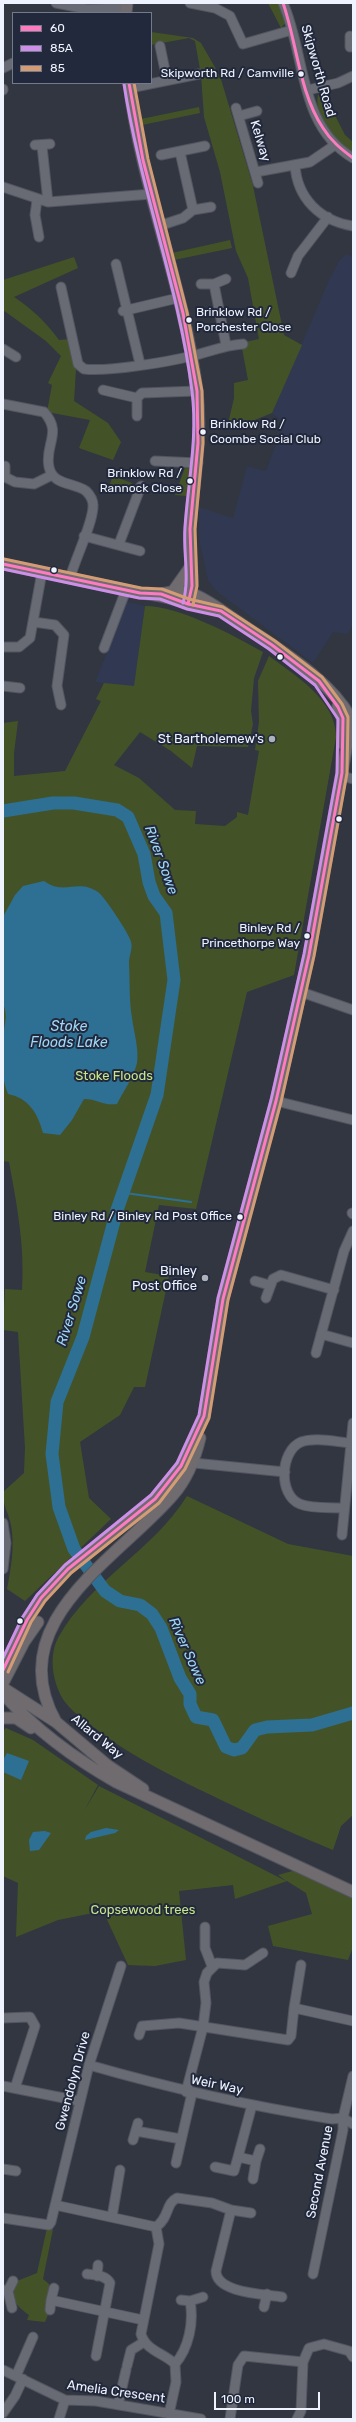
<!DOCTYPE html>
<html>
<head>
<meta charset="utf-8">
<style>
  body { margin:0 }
  #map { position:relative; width:356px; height:2422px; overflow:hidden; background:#323641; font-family:Rubik,sans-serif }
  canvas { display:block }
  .frame { position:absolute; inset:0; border:4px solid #eff3fe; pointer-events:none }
  .legend { position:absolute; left:12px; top:12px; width:140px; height:72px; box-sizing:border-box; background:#22293c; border:1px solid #747a8a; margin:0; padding:5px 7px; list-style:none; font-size:12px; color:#eff3fe }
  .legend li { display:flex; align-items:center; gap:8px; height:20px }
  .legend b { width:20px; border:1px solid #747a8a }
  .scale { position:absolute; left:214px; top:2392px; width:106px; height:18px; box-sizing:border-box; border:2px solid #eff3fe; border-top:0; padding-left:5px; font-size:12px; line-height:14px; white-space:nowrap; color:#eff3fe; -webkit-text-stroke:3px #22293c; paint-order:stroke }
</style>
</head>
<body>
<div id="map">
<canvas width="356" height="2422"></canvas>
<div class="frame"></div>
<ul class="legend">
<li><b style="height:5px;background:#fe7ac1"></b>60</li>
<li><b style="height:5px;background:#ce8fe9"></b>85A</li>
<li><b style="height:5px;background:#d39c74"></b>85</li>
</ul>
<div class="scale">100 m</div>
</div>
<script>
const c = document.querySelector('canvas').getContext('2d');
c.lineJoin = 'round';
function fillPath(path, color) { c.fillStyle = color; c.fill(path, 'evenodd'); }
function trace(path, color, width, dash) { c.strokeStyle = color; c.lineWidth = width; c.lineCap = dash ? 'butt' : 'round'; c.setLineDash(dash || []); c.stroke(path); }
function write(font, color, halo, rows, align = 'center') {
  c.font = font + ' Rubik,sans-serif'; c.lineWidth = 4; c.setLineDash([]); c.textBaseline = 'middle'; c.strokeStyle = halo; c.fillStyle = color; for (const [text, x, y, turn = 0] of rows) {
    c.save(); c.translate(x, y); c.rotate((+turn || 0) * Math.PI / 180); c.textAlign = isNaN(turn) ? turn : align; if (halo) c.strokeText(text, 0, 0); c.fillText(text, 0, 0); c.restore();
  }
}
const built = new Path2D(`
  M 346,254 L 353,257 L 353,624 L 348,634 L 333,632 L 313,663 L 215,590 L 208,580 L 199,539 L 199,507 L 233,518 L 247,466 L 266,471 L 284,423 L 272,413 L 330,278 L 339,261 Z
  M 127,602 L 145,606 L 134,687 L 95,682 Z`);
const green = new Path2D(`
  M 268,3 L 281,3 L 287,21 L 281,28 Z
  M 151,32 L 193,38 L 201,43 L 220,76 L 253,186 L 284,335 L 302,345 L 272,413 L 247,423 L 245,429 L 228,424 L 234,398 L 234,383 L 248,380 L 241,343 L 259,339 L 248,278 L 236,251 L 220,172 L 204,117 L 201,75 L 195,41 L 189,38 L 151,45 Z
  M 323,92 L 345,135 L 353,142 L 353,152 C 337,144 313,115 318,95 Z
  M 199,107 L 200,113 L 142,125 L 141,119 Z
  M 230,240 L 232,248 L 174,260 L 172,253 Z
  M 74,257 L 78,268 L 14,297 C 32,309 46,322 59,340 L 70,339 L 76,369 L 74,401 L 108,423 L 121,442 L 113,460 L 79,448 L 90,420 L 47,412 L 52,385 L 48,383 L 61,356 L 46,341 L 3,310 L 3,280 Z
  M 186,465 L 191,467 L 187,496 L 175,495 Z
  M 113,476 L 132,483 L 128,494 L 109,486 Z
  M 145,606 C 179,606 233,635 263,652 L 254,678 L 251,711 L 253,724 L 248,747 L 197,746 L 192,768 L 171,751 L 140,732 L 114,765 L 139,778 L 175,810 L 196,811 L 195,824 L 225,826 L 237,817 L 237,812 L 248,815 L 259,751 L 255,750 L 259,722 L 258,681 L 269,656 C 296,676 336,700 336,737 L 294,975 L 247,992 L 196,1209 L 159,1205 L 145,1272 L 169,1276 L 145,1387 L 134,1387 L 120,1415 L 80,1442 L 89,1498 L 111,1519 L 25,1601 L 7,1589 C 11,1568 15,1546 11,1525 C 8,1511 3,1507 3,1492 L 24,1473 L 25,1448 L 18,1332 L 3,1330 L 5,1289 L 22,1290 C 25,1247 17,1205 9,1162 L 3,1161 L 3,723 L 18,721 L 14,753 L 14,776 L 65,771 L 101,701 L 96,699 L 104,683 L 134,686 Z
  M 187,1496 L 288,1544 L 353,1556 L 353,1815 L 341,1826 L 333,1850 C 284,1830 237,1808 190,1785 C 159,1769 127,1753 99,1731 C 87,1722 74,1714 65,1702 C 53,1685 48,1657 58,1638 C 90,1580 152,1552 187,1496 Z
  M 6,1728 L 33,1740 L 98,1785 L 84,1811 L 99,1786 L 286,1881 L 278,1875 L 296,1870 L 353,1898 L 353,1947 L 348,1960 L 273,1946 L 268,1926 L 312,1914 L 306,1893 L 287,1881 L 235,1899 L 233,1885 L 179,1891 L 186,1960 L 155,1966 L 128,1965 L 103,1911 L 58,1920 L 16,1937 L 18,1883 L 3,1876 L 3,1731 Z
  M 47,2228 L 53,2229 L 43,2279 L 49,2284 L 50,2310 L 45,2322 L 27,2320 L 29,2315 C 15,2305 9,2298 17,2281 L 37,2273 Z`);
const water = new Path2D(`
  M 44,881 C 65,896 77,878 98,892 C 104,896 130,935 131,942 C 133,948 129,956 129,963 C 130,981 129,1000 132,1018 C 134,1033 139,1048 137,1063 C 134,1076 123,1092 117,1104 C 103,1106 98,1099 84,1099 L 72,1120 L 60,1135 L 43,1133 C 38,1114 29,1098 8,1094 C 1,1077 0,1053 3,1035 C 5,1023 8,1015 3,1004 L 4,915 L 15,895 L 23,886 Z
  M 7,1753 L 29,1761 L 21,1780 L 3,1772 L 3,1760 Z
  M 106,1828 L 119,1830 L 115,1833 L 85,1840 L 86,1836 L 91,1832 Z
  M 45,1831 L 51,1833 L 39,1850 L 30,1851 L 29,1840 L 33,1832 Z`);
const stream = new Path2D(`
  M 125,1193 L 191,1202`);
const river = new Path2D(`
  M 3,811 L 53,803 L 74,803 L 117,810 L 128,817 L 144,854 L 149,882 L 154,896 L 166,913 L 174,980 L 157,1095 L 117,1210 L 83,1337 L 57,1402 L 52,1454 L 59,1507 L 74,1549 L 105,1591 L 120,1601 L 140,1605 L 152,1614 L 161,1628 L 180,1678 L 190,1694 L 190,1704 L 196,1717 L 213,1720 L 226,1747 L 234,1750 L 242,1748 L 255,1730 L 267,1727 L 312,1725 L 353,1713`);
const minor = new Path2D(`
  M 56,3 L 87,9 L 127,8
  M 190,3 L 215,8 L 230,16 L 243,44 L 292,30
  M 283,3 C 306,55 298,126 353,158
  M 350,36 L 350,47 L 353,47
  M 160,46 L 167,80
  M 3,68 L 13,63
  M 130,88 L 199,74
  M 3,89 L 3,90
  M 308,90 L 338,83 L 353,76
  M 236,108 L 258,183
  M 239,116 L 257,111
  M 35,145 L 50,144
  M 42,146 L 48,202
  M 180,152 L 193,210
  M 161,155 L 205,146
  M 295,165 C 297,198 320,221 353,226
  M 256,172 L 310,162 L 335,145
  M 3,187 L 48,202 L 152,194
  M 37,200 L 35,215 L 39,237
  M 159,226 L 183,218 L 193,210 L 211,207
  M 116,264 L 140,364
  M 291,273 L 298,256 L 328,217
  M 201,284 L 214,284 L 226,279
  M 214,284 L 226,345
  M 61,287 L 78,364 L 84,369 C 108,372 167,362 192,356 C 209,352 225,345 243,344
  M 123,311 L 178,298
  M 3,349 L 16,357
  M 103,390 L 137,398
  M 3,404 L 44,412 C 63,433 44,445 49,467 C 53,486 74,482 86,491 C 90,495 93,500 93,505 C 94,521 75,559 70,578
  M 137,416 L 137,398 L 142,393 L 197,391
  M 155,461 L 198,463
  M 3,476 L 15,482 L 34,484 L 52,475
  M 5,476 L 5,466
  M 84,536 L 140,551
  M 119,544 L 141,486
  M 34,622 L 55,625 L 64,635 L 57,686 L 61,705
  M 3,647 L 19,647 L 30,638 L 42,572
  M 104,648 L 126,590
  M 3,686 L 20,688
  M 342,776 L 353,779
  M 301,992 L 353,1010
  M 276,1101 L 353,1120
  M 352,1213 L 353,1214
  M 255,1281 L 269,1285
  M 266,1298 L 273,1279 L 281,1275 L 334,1290
  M 321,1334 L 353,1343
  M 316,1353 L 344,1251 L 353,1231
  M 191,1457 L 194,1463 L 285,1472
  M 343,1508 C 330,1507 312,1509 300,1504 C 278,1495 280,1451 301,1442 C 315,1437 336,1442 351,1443
  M 3,1523 L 6,1543 L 3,1569
  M 342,1535 L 353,1423
  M 205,1927 L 205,1948 L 212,1966
  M 294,2008 L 301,1965
  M 3,2018 L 30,2017 L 35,2026 L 15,2088
  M 139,2035 L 142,2026 L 179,2023 L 288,2040 L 291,2036 L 294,2008 L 353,2021
  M 89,2065 C 169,2088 250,2106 332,2119 L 343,2118
  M 3,2086 L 79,2101
  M 186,2092 L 203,2027 L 206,2003 L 204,1982 L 207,1973 L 217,1963 L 245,1965 L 263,1953
  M 343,2118 L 353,2124
  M 136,2131 L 181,2139
  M 133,2140 L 138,2123
  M 238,2157 L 252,2105
  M 256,2161 L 260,2149
  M 176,2163 L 192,2093
  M 215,2167 L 234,2171 L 238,2157 L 256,2161 L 253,2179
  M 3,2169 L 16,2171
  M 55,2205 L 156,2227 L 159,2244 L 141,2334 C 146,2351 164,2353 175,2364 L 176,2382 L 169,2414
  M 231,2210 L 251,2213
  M 112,2217 L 120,2170
  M 3,2218 L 49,2225 L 51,2222 L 89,2065 L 121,1966
  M 156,2227 C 170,2217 165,2204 177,2198 L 212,2203 L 231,2210 L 216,2271 C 216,2293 264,2294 282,2297
  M 87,2274 C 95,2275 106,2275 110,2283 L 96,2356
  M 313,2274 L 343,2130 L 343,2118 L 353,2076
  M 97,2276 L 98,2265
  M 3,2290 L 8,2291 L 12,2308
  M 8,2291 L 13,2281
  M 51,2300 L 54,2288
  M 190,2301 L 203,2297
  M 264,2307 L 267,2294
  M 50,2310 L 51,2300 L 143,2320
  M 175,2364 C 189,2348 194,2322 190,2301 L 181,2300
  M 127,2366 L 131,2350 L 144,2342
  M 3,2370 L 65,2400 L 96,2401 L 201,2419
  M 16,2376 L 33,2337
  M 118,2405 L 126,2370
  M 3,2413 L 15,2396 L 23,2379
  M 59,2419 L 65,2400
  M 230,2419 L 238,2365 L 244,2356 L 303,2362
  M 297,2419 L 301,2411 L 303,2362 L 309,2348 L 324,2344 L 349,2351 L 353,2357`);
const major = new Path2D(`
  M 126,13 L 127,3
  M 129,83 C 141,187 184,286 197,391 C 203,438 193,483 190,529 C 188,555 197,580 188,604
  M 3,564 L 140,593 C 165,595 188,604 213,609
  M 174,590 L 191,566
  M 161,594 C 171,591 179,590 190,593 C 208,599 224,613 240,623 C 279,650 331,679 353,722
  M 338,706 L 343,721 L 343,744
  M 3,1670 L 27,1620 L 41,1598 L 68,1569 L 155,1499 L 181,1466 L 204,1416 L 223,1299 L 276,1101 L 309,955 L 347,744 L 353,729
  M 3,1683 L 24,1642 L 38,1622
  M 3,1688 L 56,1722 L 107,1765 L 143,1789
  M 3,1694 C 35,1729 75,1759 116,1782 L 353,1892
  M 3,1718 L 16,1718 L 31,1728
  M 56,1722 C 0,1622 119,1558 173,1495 C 188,1478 195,1459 200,1438`);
const bus1 = new Path2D(`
  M 283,3 C 297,43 299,92 323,128 C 331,141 341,149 353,158
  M 129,83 L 143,160 L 183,313 L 197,391 L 198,443 L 190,529 L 192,586 L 188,604
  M 3,564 L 140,593 L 161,594 L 188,604 L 221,611 L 272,645 L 319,681 L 338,707 L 343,718 L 342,773 L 309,955 L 276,1101 L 223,1299 L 204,1416 L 181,1466 L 155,1499 L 68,1569 L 41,1598 L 27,1620 L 3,1670`);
const bus2 = new Path2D(`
  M 124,84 C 140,188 179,287 192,391 C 198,437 188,482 185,527 C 183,553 190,578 183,603
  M 3,569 L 139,598 L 160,599 L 187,609 L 219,616 L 269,649 L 315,685 L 338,719 L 337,773 L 304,954 L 271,1100 L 218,1298 L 199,1415 L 177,1463 L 151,1495 L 65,1565 L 37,1595 L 22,1618 L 3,1658`);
const bus3 = new Path2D(`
  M 134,83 L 148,159 L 187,312 L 202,391 L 203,443 L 195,529 L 197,586 L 193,605
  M 4,559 L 141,588 L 162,589 L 189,599 L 223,607 L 275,641 L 322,677 L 342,704 L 348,717 L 347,773 L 314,956 L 281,1102 L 228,1300 L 209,1418 L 185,1469 L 159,1503 L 71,1573 L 45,1601 L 31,1622 L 8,1672`);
const markers = [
  [301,74,3.5,"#eff3fe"],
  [189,320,3.5,"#eff3fe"],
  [203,432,3.5,"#eff3fe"],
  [190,481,3.5,"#eff3fe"],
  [54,570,3.5,"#eff3fe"],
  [280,657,3.5,"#eff3fe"],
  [272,739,4,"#adb1bc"],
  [339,819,3.5,"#eff3fe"],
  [307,936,3.5,"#eff3fe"],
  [240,1217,3.5,"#eff3fe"],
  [205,1278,4,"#adb1bc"],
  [20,1621,3.5,"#eff3fe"]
];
const busNames = [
  ["Skipworth Rd / Camville",294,74],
  ["Brinklow Rd /",196,313,"left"],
  ["Porchester Close",196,328,"left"],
  ["Brinklow Rd /",210,425,"left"],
  ["Coombe Social Club",210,440,"left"],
  ["Brinklow Rd /",182,474],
  ["Rannock Close",182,489],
  ["Binley Rd /",300,929],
  ["Princethorpe Way",300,944],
  ["Binley Rd / Binley Rd Post Office",232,1217]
];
const streetNames = [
  ["Skipworth Road",318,71,74],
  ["Kelway",260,141,73],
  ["Allard Way",97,1737,39],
  ["Gwendolyn Drive",73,2081,-75],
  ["Weir Way",217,2085,12],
  ["Second Avenue",320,2172,-79],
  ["Amelia Crescent",116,2392,8]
];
const poiNames = [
  ["St Bartholemew's",264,739],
  ["Binley",197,1271],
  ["Post Office",197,1286]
];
const parkNames = [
  ["Stoke Floods",114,1076],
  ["Copsewood trees",143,1910]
];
const waterNames = [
  ["River Sowe",161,860,70],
  ["Stoke",69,1027],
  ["Floods Lake",69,1043],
  ["River Sowe",72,1311,-73],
  ["River Sowe",187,1651,66]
];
fillPath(built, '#303951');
fillPath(green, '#445327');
fillPath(water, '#2d7094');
trace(stream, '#2d7094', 2);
trace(river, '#2d7094', 13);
trace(minor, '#52555f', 11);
trace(major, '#52555f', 13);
trace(minor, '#686b73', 9);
trace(major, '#6f6b6f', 11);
trace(bus1, '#fe7ac1', 3);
trace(bus2, '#ce8fe9', 3);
trace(bus3, '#d39c74', 3);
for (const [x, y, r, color] of markers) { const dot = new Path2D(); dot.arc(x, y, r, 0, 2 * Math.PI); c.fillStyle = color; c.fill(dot); trace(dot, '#22293c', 1.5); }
write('12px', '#eff3fe', '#22293c', busNames, 'right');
write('13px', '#eff3fe', '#22293c', streetNames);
write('13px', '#eff3fe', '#22293c', poiNames, 'right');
write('13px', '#c7e689', '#22293c', parkNames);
write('italic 14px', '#a0d8f9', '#22293c', waterNames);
</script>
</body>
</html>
